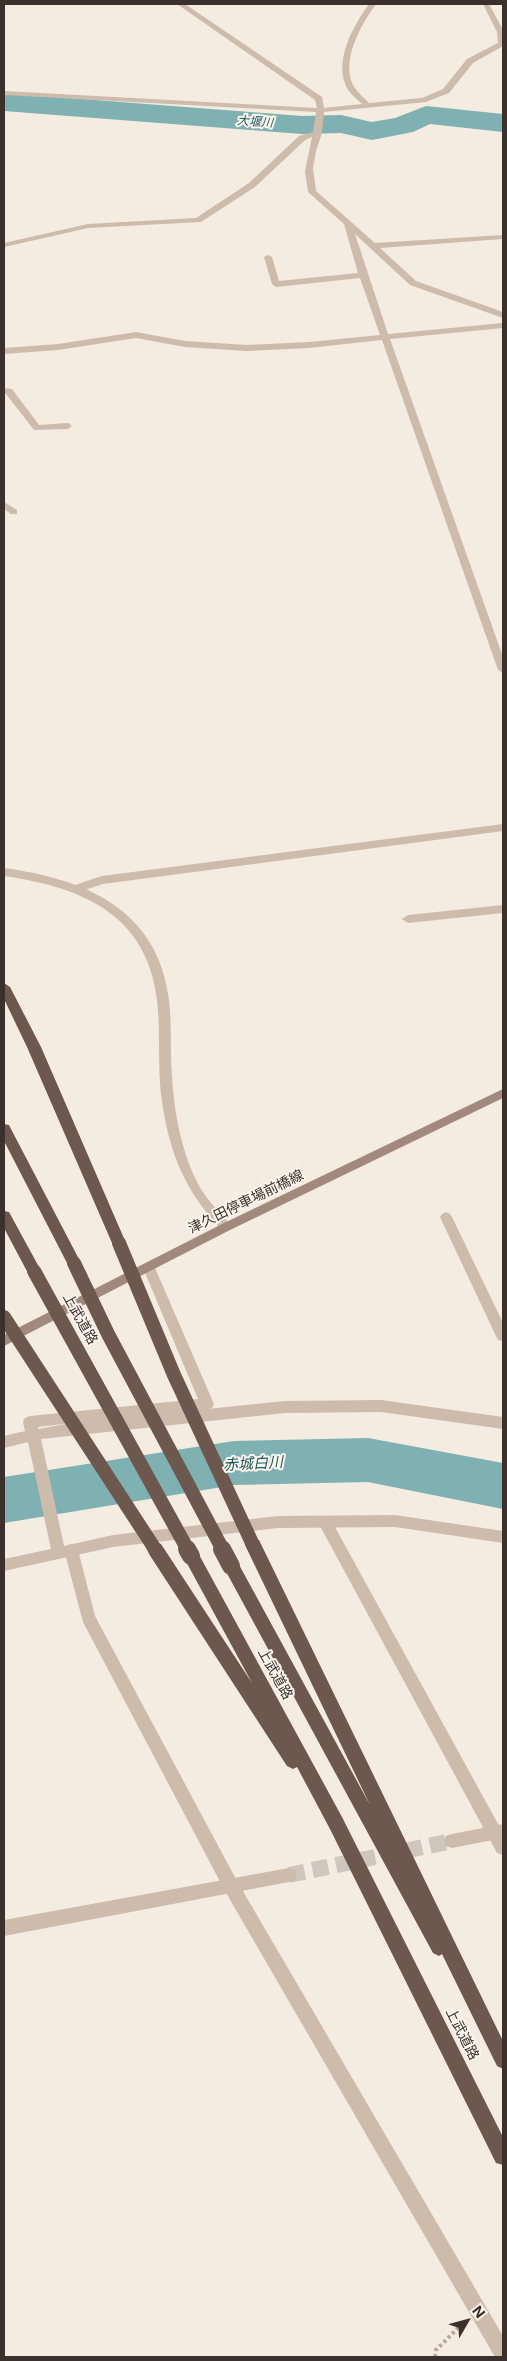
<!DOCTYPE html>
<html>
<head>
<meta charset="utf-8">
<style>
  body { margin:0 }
  #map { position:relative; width:507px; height:2361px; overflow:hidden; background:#f4ebe1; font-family:Inter,sans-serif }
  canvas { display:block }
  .frame { position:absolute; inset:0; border:5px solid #3b302b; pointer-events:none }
  .north { position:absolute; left:442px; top:2296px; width:50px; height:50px; -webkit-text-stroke:4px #fbf5ee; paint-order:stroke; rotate:52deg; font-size:14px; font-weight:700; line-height:20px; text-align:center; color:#3b302b }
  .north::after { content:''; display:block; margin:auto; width:18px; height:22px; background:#3b302b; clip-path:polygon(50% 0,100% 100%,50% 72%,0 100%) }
</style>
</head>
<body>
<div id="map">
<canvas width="507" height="2361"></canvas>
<div class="frame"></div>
<div class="north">N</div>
</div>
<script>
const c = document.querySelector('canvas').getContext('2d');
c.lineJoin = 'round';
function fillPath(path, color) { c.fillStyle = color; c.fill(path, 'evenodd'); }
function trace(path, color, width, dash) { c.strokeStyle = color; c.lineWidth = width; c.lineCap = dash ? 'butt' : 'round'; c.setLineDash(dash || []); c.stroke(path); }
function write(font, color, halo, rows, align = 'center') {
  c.font = font + ' Inter,"Noto Sans JP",sans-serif'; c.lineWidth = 4; c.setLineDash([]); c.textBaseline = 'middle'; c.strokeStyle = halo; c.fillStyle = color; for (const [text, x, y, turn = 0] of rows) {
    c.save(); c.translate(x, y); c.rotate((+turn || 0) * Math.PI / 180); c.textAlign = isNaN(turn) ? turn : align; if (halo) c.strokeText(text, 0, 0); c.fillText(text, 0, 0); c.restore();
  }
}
const river = new Path2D(`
  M 4,93 L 302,116 L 341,115 L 372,122 L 395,118 L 426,106 L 503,114 L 503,132 L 430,124 L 413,132 L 372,140 L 341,133 L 302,134 L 4,111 Z
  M 368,1438 L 503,1463 L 503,1509 L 368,1482 L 234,1485 L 4,1523 L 4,1477 L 234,1441 Z`);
const tertiaryTunnel = new Path2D(`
  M 289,1875 L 452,1841`);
const path = new Path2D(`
  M 435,2357 L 436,2350 L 461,2325`);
const service = new Path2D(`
  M 149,1263 L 154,1264 L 155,1268 L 214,1404 L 212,1408 L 207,1409 L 285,1401 L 381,1400 L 503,1417 L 503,1429 L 381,1412 L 285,1413 L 41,1439 L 64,1546 L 113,1535 L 278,1516 L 395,1515 L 503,1531 L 503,1543 L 395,1527 L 278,1528 L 113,1547 L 4,1571 L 4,1559 L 51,1549 L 28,1442 L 4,1448 L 4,1436 L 25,1431 L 23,1422 L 25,1418 L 30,1416 L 198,1399 L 143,1268 L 144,1264 ZM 71,1423 L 38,1429 L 38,1427 Z`);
const minor = new Path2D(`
  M 177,4 L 185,4 L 322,97 L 324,108 L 362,104 C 356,98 349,93 346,86 C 334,59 354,25 369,4 L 376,4 C 361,25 341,59 353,85 C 357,92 364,98 369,103 L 422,98 L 443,89 L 467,59 L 498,43 L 497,32 L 483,4 L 489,4 L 503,30 L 503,46 L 473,63 L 449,93 L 426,102 L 324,112 L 322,133 L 316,151 L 313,168 L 316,191 L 375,243 L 503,235 L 503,239 L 380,248 L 416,281 L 503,312 L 503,318 L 410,285 L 355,234 L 388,334 L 503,323 L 503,328 L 390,339 L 503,657 L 503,673 L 498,670 L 382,340 L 309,348 L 247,351 L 185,347 L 136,338 L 58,350 L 4,354 L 4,348 L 58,344 L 136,332 L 185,341 L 247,345 L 309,342 L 380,335 L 360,278 L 276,287 L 272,284 L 264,257 L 268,255 L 272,257 L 279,281 L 358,273 L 344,224 L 308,192 L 305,171 L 312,137 L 305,140 L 255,187 L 201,222 L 88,228 L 4,247 L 4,243 L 88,224 L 196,218 L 249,183 L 299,136 L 313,132 L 316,112 L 4,95 L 4,91 L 317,108 L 315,100 Z
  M 4,388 L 12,389 L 39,425 L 68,423 L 72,426 L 68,429 L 34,430 L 6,394 L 4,394 Z
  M 4,502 L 17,510 L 17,514 L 11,514 L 4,509 Z
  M 503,824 L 503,831 L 103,884 L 79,892 L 73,888 L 75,885 L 102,876 Z
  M 503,905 L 503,913 L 408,923 L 402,919 L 408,915 Z
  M 446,1212 L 450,1214 L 452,1217 L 503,1323 L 503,1341 L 498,1340 L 496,1336 L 440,1217 L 442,1214 Z
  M 325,1516 L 330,1518 L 503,1833 L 503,1855 L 497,1853 L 320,1526 L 318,1522 L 320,1518 Z
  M 71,1544 L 76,1546 L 78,1550 L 95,1616 L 237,1881 L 503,2336 L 503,2357 L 495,2357 L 225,1891 L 83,1622 L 64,1550 L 66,1546 Z`);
const tertiary = new Path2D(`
  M 4,868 C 85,879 158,909 169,1000 C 172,1025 170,1051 172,1076 C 174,1113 182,1156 201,1189 C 209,1202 220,1213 230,1224 L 232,1227 L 230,1230 L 222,1230 C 185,1191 170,1155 162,1102 C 157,1068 161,1034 157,1000 C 147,913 80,887 4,876 Z
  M 503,1824 L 503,1838 L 452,1848 L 446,1846 L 444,1841 L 446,1836 L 452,1834 Z
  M 289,1868 L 295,1870 L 297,1875 L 295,1880 L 289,1882 L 4,1936 L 4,1920 Z`);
const secondary = new Path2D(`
  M 503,1089 L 503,1098 L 230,1230 L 4,1346 L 4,1335 L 222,1224 Z`);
const trunk = new Path2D(`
  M 4,983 L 10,987 L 41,1047 L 126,1243 L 124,1247 L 114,1247 L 112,1243 L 27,1047 L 4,999 Z
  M 4,1124 L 9,1125 L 11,1129 L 81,1263 L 79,1267 L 69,1267 L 67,1263 L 4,1141 Z
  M 4,1211 L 9,1212 L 39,1267 L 41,1271 L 39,1275 L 29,1275 L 4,1228 Z
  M 253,1538 L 259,1540 L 503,2041 L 503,2069 L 497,2066 L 442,1954 L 439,1956 L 433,1953 L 223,1566 L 225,1561 L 231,1559 L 237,1561 L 370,1805 L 245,1545 L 247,1540 Z
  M 155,1542 L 161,1544 L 252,1683 L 183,1556 L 185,1551 L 191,1549 L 197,1551 L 342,1817 L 503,2137 L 503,2165 L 496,2163 L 330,1829 L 297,1767 L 293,1769 L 287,1766 L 149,1554 L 147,1549 L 149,1544 Z`);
const trunkBridgeFar1 = new Path2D(`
  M 119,1243 L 174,1375 L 253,1545
  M 74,1263 L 108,1334 L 223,1550
  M 34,1271 L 188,1550
  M 4,1317 L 155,1549`);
const trunkBridge = new Path2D(`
  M 187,1549 L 191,1556
  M 222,1549 L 231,1566`);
const farWaternames = [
  ["大堰川",255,122,4]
];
const streetNames = [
  ["津久田停車場前橋線",246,1202,-26],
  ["上武道路",80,1319,61],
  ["上武道路",275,1674,61],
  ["上武道路",462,2034,63]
];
const waterNames = [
  ["赤城白川",253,1464,-3]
];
fillPath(river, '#7fb0b2');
trace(tertiaryTunnel, '#cfc6bd', 16, [16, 8]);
trace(path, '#b9a596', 4, [3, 3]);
fillPath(service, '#cdbbac');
fillPath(minor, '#cdbbac');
fillPath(tertiary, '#cdbbac');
fillPath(secondary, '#a18a7d');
fillPath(trunk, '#6c584f');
trace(trunkBridgeFar1, '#6c584f', 14);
trace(trunkBridge, '#6c584f', 18);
write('italic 12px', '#1f5a5e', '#fbf5ee', farWaternames);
write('14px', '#3b302b', '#fbf5ee', streetNames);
write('italic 15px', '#1f5a5e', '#fbf5ee', waterNames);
</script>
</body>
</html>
